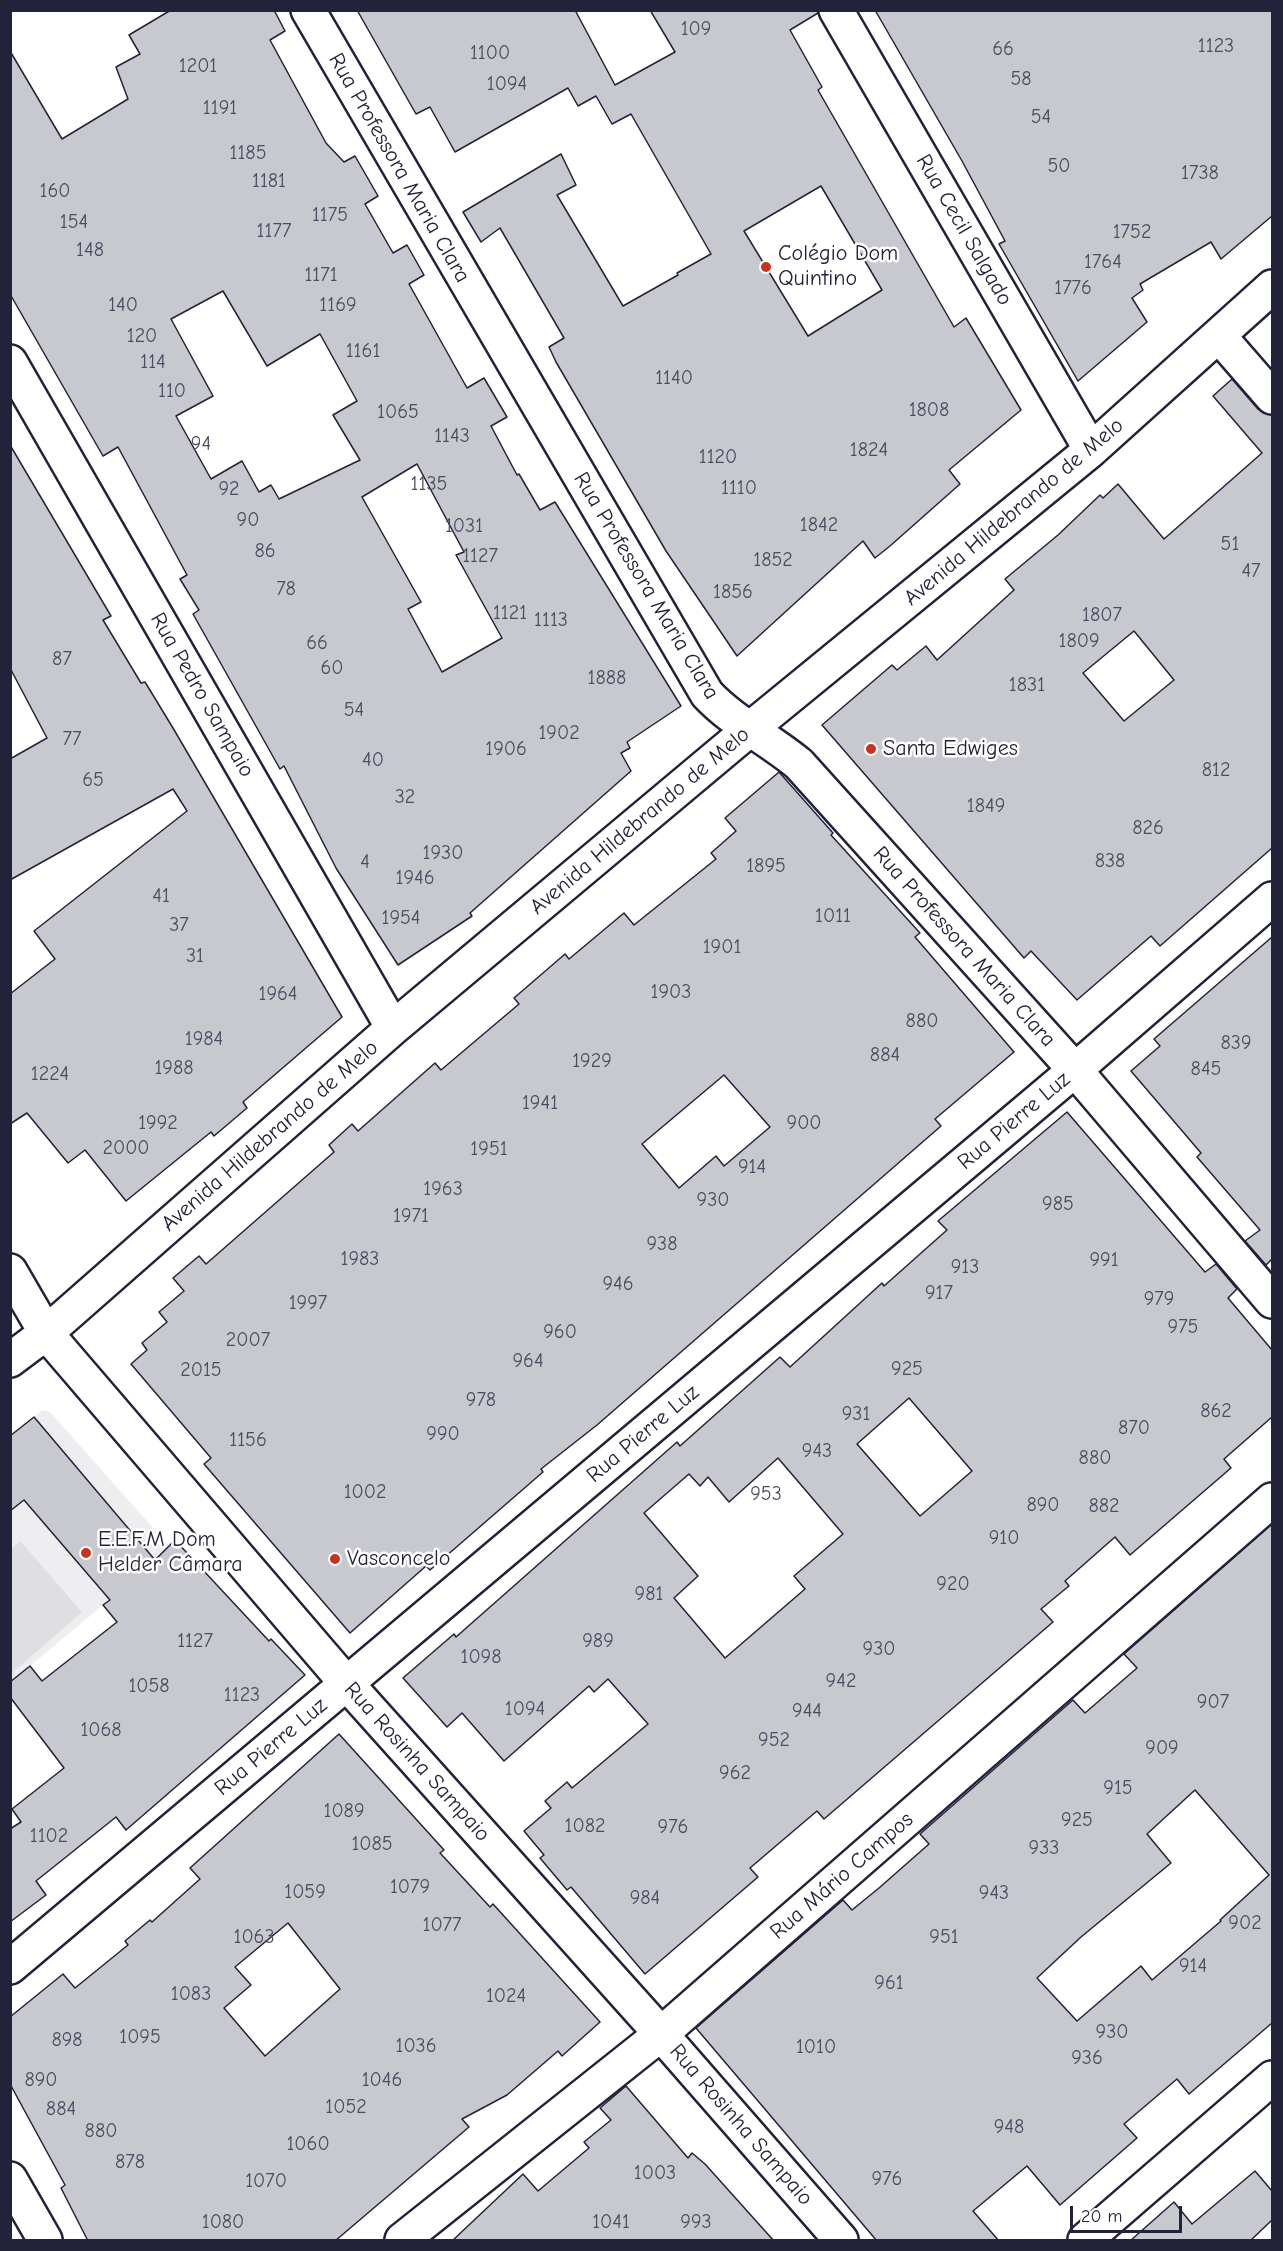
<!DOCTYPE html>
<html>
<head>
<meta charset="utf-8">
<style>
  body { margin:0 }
  #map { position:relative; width:1283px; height:2251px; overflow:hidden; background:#fff; font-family:"Comic Neue",sans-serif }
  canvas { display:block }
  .frame { position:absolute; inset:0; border:12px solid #22223b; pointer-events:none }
  .scale { position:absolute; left:1070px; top:2206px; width:112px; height:27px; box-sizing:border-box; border:3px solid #22223b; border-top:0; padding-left:8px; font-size:18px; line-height:21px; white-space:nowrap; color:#22223b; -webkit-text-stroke:4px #fff; paint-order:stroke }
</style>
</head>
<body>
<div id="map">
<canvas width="1283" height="2251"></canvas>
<div class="frame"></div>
<div class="scale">20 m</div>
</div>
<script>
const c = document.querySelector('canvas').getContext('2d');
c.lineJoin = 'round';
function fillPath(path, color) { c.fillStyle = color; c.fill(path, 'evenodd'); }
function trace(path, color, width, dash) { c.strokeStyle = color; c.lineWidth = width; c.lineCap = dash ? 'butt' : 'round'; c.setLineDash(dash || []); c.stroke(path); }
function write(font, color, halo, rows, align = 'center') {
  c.font = font + ' "Comic Neue",sans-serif'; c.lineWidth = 5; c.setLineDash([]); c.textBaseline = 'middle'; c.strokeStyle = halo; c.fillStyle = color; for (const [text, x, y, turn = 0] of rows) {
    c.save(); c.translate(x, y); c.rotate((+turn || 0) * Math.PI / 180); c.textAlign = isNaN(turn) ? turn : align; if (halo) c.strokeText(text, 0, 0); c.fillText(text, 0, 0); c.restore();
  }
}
const built = new Path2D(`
  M 42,1410 L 50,1412 L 169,1546 L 103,1605 L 11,1682 L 11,1436 Z`);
const green = new Path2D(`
  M 20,1541 L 82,1612 L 11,1674 L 11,1549 Z`);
const building = new Path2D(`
  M 171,10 L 274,10 L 285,31 L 270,40 L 326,143 L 344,162 L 355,156 L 378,196 L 365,204 L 393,253 L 407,245 L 424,275 L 409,284 L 467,388 L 484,378 L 507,417 L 491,426 L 517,475 L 519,474 L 540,510 L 555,502 L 681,706 L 627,742 L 630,748 L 621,753 L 631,771 L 470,913 L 472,916 L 398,965 L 336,868 L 284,766 L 280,769 L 193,614 L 199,610 L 180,579 L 187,575 L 118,447 L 103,456 L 10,294 L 10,51 L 62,139 L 128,99 L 116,67 L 140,54 L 129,35 ZM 223,291 L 267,366 L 320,334 L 357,401 L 333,415 L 360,460 L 279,499 L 271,485 L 259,492 L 242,461 L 211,479 L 176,416 L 213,396 L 171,319 ZM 417,464 L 464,552 L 456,555 L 502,638 L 442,672 L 408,609 L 421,602 L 362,497 Z
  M 357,10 L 575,10 L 615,85 L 675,52 L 650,10 L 817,10 L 818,13 L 790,30 L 822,87 L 818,90 L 954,327 L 966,318 L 1021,410 L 949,470 L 960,484 L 890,546 L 875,558 L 863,541 L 737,656 L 666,551 L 556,362 L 549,347 L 564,338 L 500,228 L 481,242 L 463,212 L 561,154 L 576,185 L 557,195 L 623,306 L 678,275 L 677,273 L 711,254 L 631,114 L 612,124 L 596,96 L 578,106 L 568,88 L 455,152 L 430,107 L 416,114 ZM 821,186 L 882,290 L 808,336 L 744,231 Z
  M 875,10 L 1272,10 L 1272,216 L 1221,259 L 1211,242 L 1140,284 L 1143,290 L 1132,298 L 1147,322 L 1078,381 L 999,244 L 1005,241 L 962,161 Z
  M 1232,379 L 1258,409 L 1272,415 L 1272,848 L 1160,946 L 1151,936 L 1077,1000 L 1031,951 L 1024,958 L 822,725 L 892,665 L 897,670 L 926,646 L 937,660 L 1014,590 L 1005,579 L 1058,535 L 1100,495 L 1103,498 L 1118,484 L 1164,539 L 1262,453 L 1213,396 ZM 1134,631 L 1174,680 L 1124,721 L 1083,673 Z
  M 10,445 L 111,616 L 103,620 L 141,683 L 145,682 L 173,728 L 342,1017 L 243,1102 L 247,1108 L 214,1136 L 211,1132 L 126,1201 L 85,1150 L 68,1163 L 27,1113 L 10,1124 L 10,994 L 55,959 L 34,931 L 187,811 L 173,789 L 10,880 L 10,759 L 47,738 L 10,668 Z
  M 779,772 L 833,833 L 831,835 L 920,933 L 915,937 L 1014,1052 L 935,1119 L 941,1126 L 597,1425 L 541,1469 L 543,1472 L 430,1570 L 426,1566 L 350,1633 L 204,1464 L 211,1458 L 131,1364 L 147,1350 L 142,1343 L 167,1322 L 159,1312 L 184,1291 L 173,1278 L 199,1256 L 206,1264 L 334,1152 L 329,1145 L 352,1124 L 358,1131 L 435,1063 L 441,1070 L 519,1004 L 514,998 L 565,954 L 569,959 L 624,913 L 634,925 L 716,859 L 711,853 L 736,831 L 725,818 ZM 724,1075 L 770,1127 L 724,1166 L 716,1156 L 679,1188 L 642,1144 Z
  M 1272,937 L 1272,1259 L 1266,1265 L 1245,1241 L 1260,1230 L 1197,1157 L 1201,1153 L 1131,1071 L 1160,1046 L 1154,1039 Z
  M 1067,1112 L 1205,1272 L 1216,1264 L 1237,1289 L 1228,1298 L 1272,1350 L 1272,1417 L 1224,1459 L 1231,1468 L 1130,1555 L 1115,1537 L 1065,1581 L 1069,1586 L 1041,1609 L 1053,1622 L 824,1819 L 817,1811 L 784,1839 L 750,1868 L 758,1877 L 645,1974 L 571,1887 L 567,1890 L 540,1858 L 544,1855 L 524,1831 L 551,1808 L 545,1801 L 567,1782 L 572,1788 L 648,1724 L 608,1679 L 594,1692 L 589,1686 L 504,1761 L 462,1713 L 447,1727 L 403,1678 L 454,1634 L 456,1637 L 677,1442 L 680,1446 L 780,1357 L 790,1367 L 882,1283 L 884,1286 L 947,1230 L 938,1221 ZM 909,1398 L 972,1471 L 920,1516 L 857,1444 ZM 778,1458 L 843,1534 L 794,1576 L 805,1589 L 725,1658 L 674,1598 L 698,1576 L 644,1513 L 689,1474 L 700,1486 L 708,1477 L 729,1502 Z
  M 34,1417 L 155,1560 L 175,1540 L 269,1641 L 271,1639 L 305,1675 L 126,1830 L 116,1817 L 36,1881 L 46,1895 L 10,1922 L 10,1829 L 21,1822 L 12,1809 L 64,1768 L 10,1697 L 10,1682 L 30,1666 L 42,1681 L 117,1622 L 103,1605 L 110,1600 L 24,1500 L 10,1511 L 10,1436 Z
  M 1272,1524 L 1272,2023 L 1189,2094 L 1177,2079 L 1124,2124 L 1137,2138 L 1060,2205 L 1027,2166 L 973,2211 L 999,2241 L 877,2241 L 696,2028 L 843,1900 L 852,1910 L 879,1888 L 929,1844 L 920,1834 L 1073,1700 L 1085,1713 L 1137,1668 L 1124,1654 ZM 1195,1790 L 1269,1875 L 1220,1920 L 1221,1921 L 1152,1980 L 1141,1966 L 1077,2021 L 1037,1978 L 1081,1937 L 1171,1863 L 1147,1834 Z
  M 339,1734 L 444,1850 L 440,1853 L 490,1907 L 493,1904 L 600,2022 L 562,2056 L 558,2051 L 507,2095 L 462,2119 L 469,2127 L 335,2241 L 88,2241 L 61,2188 L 65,2185 L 10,2084 L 10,2017 L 63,1974 L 75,1988 L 128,1945 L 125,1941 L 150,1920 L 152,1922 L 200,1879 L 190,1868 ZM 288,1923 L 340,1989 L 265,2056 L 224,2008 L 251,1985 L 235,1967 Z
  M 626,2086 L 688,2158 L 692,2153 L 705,2164 L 774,2241 L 452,2241 L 523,2174 L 538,2191 L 589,2148 L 584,2142 L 611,2120 L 600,2108 Z
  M 1255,2171 L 1272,2191 L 1272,2220 L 1250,2241 L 1130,2241 L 1174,2202 L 1192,2224 Z`);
const minor = new Path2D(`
  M 308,10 L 707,694 C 733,722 769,739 799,764 L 1075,1070 L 1272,1301
  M 836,10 L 1091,450
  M 1219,336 L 1272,397
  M 10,362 L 393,1028
  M 10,1271 L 46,1333 L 347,1684 L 661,2034 L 841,2240
  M 10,1360 L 46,1333 L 393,1028 L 750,729 L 1091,450 L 1272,287
  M 10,1967 L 1075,1070 L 1272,899
  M 402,2240 L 661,2034 L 1272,1500
  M 1085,2240 L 1272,2078`);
const secondary = new Path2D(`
  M 10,2179 L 45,2240`);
const markers = [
  [766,267,6,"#c8321e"],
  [871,749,6,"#c8321e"],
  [86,1553,6,"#c8321e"],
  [335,1559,6,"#c8321e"]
];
const numberNames = [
  ["109",696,29],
  ["1123",1216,46],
  ["66",1003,49],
  ["1100",490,53],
  ["1201",198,66],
  ["58",1021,79],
  ["1094",507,84],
  ["1191",220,108],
  ["54",1041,117],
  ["1185",248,153],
  ["50",1059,166],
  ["1738",1200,173],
  ["1181",269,181],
  ["160",55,191],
  ["1175",330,215],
  ["154",74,222],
  ["1177",274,231],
  ["1752",1132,232],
  ["148",90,250],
  ["1764",1103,262],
  ["1171",321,275],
  ["1776",1073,288],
  ["140",123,305],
  ["1169",338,305],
  ["120",142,336],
  ["1161",363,351],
  ["114",153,362],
  ["1140",674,378],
  ["110",172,391],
  ["1808",929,410],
  ["1065",398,412],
  ["1143",452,436],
  ["94",201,444],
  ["1824",869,450],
  ["1120",718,457],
  ["1135",429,484],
  ["1110",739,488],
  ["92",229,489],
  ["90",248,520],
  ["1842",819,525],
  ["1031",464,526],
  ["51",1230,544],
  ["86",265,551],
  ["1127",480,556],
  ["1852",773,560],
  ["47",1251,571],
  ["78",286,589],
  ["1856",733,592],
  ["1121",510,613],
  ["1807",1102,615],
  ["1113",551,620],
  ["1809",1079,641],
  ["66",317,643],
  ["87",62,659],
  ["60",332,668],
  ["1888",607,678],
  ["1831",1027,685],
  ["54",354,710],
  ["1902",559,733],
  ["77",72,739],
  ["1906",506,749],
  ["40",373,760],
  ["812",1216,770],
  ["65",93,780],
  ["32",405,797],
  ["1849",986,806],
  ["826",1148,828],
  ["1930",443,853],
  ["838",1110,861],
  ["4",365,862],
  ["1895",766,866],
  ["1946",415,878],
  ["41",161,896],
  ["1011",833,916],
  ["1954",401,918],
  ["37",179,925],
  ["1901",722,947],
  ["31",195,956],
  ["1903",671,992],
  ["1964",278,994],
  ["880",922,1021],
  ["1984",204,1039],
  ["839",1236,1043],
  ["884",885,1055],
  ["1929",592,1061],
  ["1988",174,1068],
  ["845",1206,1069],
  ["1224",50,1074],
  ["1941",540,1103],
  ["1992",158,1123],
  ["900",804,1123],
  ["2000",126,1148],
  ["1951",489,1149],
  ["914",752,1167],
  ["1963",443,1189],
  ["930",713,1200],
  ["985",1058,1204],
  ["1971",411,1216],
  ["938",662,1244],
  ["1983",360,1259],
  ["991",1104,1260],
  ["913",965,1267],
  ["946",618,1284],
  ["917",939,1293],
  ["979",1159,1299],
  ["1997",308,1303],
  ["975",1183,1327],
  ["960",560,1332],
  ["2007",248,1340],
  ["964",528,1361],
  ["925",907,1369],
  ["2015",201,1370],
  ["978",481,1400],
  ["862",1216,1411],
  ["931",856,1414],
  ["870",1134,1428],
  ["990",443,1434],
  ["1156",248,1440],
  ["943",817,1451],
  ["880",1095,1458],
  ["1002",365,1492],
  ["953",766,1494],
  ["890",1043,1505],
  ["882",1104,1506],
  ["910",1004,1538],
  ["920",953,1584],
  ["981",649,1594],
  ["1127",195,1641],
  ["989",598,1641],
  ["930",879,1649],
  ["1098",481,1657],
  ["942",841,1681],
  ["1058",149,1686],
  ["1123",242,1695],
  ["907",1213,1702],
  ["1094",525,1709],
  ["944",807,1711],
  ["1068",101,1730],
  ["952",774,1740],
  ["909",1162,1748],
  ["962",735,1773],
  ["915",1118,1788],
  ["1089",344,1811],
  ["925",1077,1820],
  ["1082",585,1826],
  ["976",673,1827],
  ["1102",49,1836],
  ["1085",372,1844],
  ["933",1044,1848],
  ["1079",410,1887],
  ["1059",305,1892],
  ["943",994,1893],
  ["984",645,1898],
  ["902",1245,1923],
  ["1077",442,1925],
  ["1063",254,1937],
  ["951",944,1937],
  ["914",1193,1966],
  ["961",889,1983],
  ["1083",191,1994],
  ["1024",506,1996],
  ["930",1112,2032],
  ["1095",140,2037],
  ["898",67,2040],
  ["1036",416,2046],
  ["1010",816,2047],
  ["936",1087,2058],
  ["890",41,2080],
  ["1046",382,2080],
  ["1052",346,2107],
  ["884",61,2109],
  ["948",1009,2127],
  ["880",101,2131],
  ["1060",308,2144],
  ["878",130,2162],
  ["1003",655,2173],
  ["976",887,2179],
  ["1070",266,2181],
  ["1080",223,2222],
  ["1041",611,2222],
  ["993",696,2222]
];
const streetNames = [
  ["Rua Professora Maria Clara",399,168,60],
  ["Rua Cecil Salgado",964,230,60],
  ["Avenida Hildebrando de Melo",1014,512,-40],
  ["Rua Professora Maria Clara",646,586,59],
  ["Rua Pedro Sampaio",202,695,60],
  ["Avenida Hildebrando de Melo",640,821,-40],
  ["Rua Professora Maria Clara",964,947,48],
  ["Rua Pierre Luz",1014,1121,-40],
  ["Avenida Hildebrando de Melo",270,1136,-41],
  ["Rua Pierre Luz",643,1434,-40],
  ["Rua Pierre Luz",271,1747,-40],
  ["Rua Rosinha Sampaio",417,1762,48],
  ["Rua Mário Campos",842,1876,-41],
  ["Rua Rosinha Sampaio",741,2125,49]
];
const poiNames = [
  ["Colégio Dom",778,254],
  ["Quintino",778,279],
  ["Santa Edwiges",883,749],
  ["E.E.F.M Dom",98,1540],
  ["Helder Câmara",98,1565],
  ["Vasconcelo",347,1559]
];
fillPath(built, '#eeeef1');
fillPath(green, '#dfdfe2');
fillPath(building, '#c8c8cf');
trace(building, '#22223b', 1.5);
trace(minor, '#22223b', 38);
trace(secondary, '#22223b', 38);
trace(minor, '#fff', 33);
trace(secondary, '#fff', 33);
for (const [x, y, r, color] of markers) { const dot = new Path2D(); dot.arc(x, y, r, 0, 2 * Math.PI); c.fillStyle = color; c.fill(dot); trace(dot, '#fff', 2); }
write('20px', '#4c4c60', null, numberNames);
write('22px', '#22223b', '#fff', streetNames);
write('22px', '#22223b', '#fff', poiNames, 'left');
</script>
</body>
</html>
